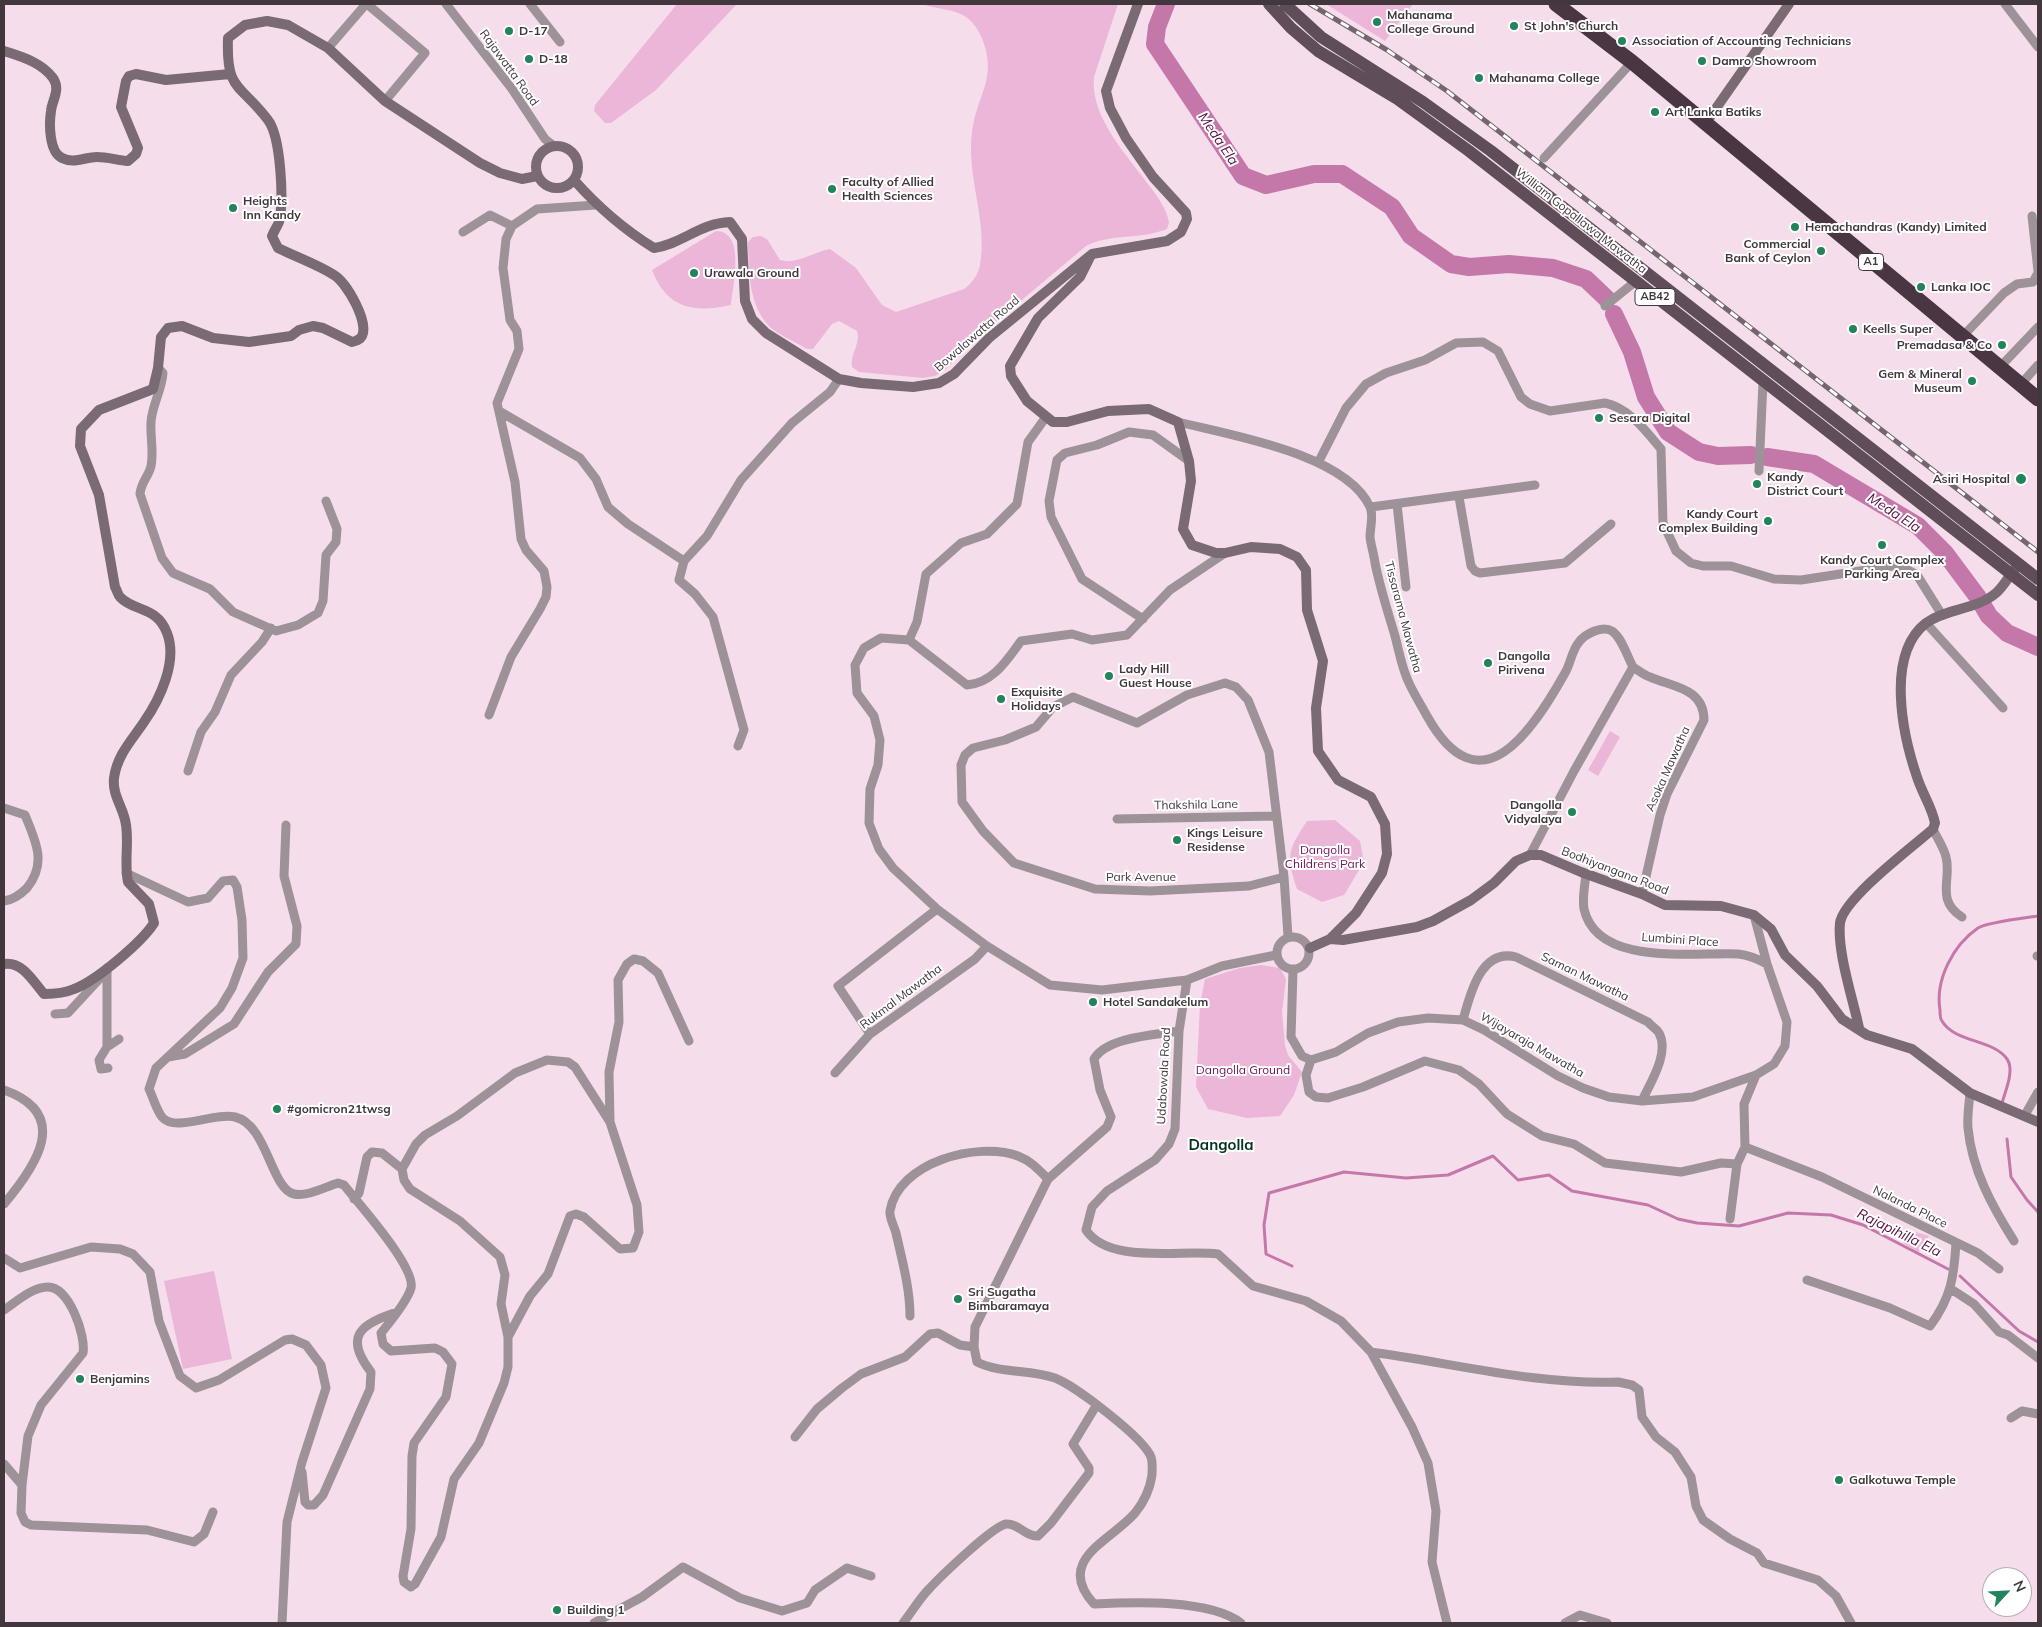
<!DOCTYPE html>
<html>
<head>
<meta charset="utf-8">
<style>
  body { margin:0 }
  #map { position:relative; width:2042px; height:1627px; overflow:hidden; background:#f6ddec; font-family:Mulish,sans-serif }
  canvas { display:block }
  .frame { position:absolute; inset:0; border:5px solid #41373d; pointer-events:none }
  .north { position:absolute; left:1982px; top:1567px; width:50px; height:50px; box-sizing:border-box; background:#fff; border:1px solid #b3afb1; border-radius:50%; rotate:65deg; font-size:14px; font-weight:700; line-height:20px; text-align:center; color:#41373d }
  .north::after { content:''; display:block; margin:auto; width:18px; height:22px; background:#23835a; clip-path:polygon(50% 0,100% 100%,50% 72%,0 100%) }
</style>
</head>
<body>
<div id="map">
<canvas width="2042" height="1627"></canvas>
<div class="frame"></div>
<div class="north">N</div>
</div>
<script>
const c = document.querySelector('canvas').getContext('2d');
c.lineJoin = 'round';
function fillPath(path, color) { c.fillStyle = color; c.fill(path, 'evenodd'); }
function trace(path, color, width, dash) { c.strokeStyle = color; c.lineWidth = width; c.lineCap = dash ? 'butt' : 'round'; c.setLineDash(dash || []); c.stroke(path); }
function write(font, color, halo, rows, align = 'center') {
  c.font = font + ' Mulish,sans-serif'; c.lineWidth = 4; c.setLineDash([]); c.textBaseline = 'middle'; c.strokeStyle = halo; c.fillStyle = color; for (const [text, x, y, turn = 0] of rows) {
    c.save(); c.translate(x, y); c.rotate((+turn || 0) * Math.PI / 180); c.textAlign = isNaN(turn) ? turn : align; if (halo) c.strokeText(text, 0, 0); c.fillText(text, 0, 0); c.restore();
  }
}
const green = new Path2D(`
  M 677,4 L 737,4 L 656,90 L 611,123 L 605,123 L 594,111 L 595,105 Z
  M 921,4 L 1118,4 L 1094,77 C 1090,118 1128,156 1151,188 C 1159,199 1166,208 1169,222 L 1167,229 C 1141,240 1111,233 1086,246 L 979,336 L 946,369 L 935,376 L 923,378 L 859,372 L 852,367 C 850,354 861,343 857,331 L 839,321 L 832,324 L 813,349 L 807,349 C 796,342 780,336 770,327 C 748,305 749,271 748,242 L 753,237 L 761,236 L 767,239 L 780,260 C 797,265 813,252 830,249 L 856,268 L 882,305 L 896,312 L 964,289 C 972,283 978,275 980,265 C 988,221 966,176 972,132 C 977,93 999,78 981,36 C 968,7 947,12 921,4 Z
  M 1326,4 L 1413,4 L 1385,41 Z
  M 716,231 C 746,231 733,286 731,305 C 694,313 667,309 652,270 Z
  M 1610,731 L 1620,737 L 1598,776 L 1588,770 Z
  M 1335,820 L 1360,841 L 1364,862 L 1344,895 L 1322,902 L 1297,889 C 1286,855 1288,850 1307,821 Z
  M 1261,965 L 1280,968 L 1286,979 L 1282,1012 L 1285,1045 L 1288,1055 L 1302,1072 L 1294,1095 L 1280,1116 L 1247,1118 L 1208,1109 L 1196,1087 L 1200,1004 L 1205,979 L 1240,968 Z
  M 1909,1230 L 1929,1236 L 1918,1253 L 1903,1243 Z
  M 214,1271 L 232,1359 L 183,1369 L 164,1281 Z`);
const stream = new Path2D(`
  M 2002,1103 C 2005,1092 2015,1070 2007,1059 C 1993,1039 1955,1043 1942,1021 C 1940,1019 1940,1014 1940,1010 C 1935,980 1953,945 1978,928 C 1988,922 2025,918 2038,916
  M 2007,1139 L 2011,1177 L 2027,1200 L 2038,1212
  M 1292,1266 L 1266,1254 L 1264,1225 L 1269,1193 L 1344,1172 L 1406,1178 L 1448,1175 L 1493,1156 L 1518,1180 L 1549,1175 L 1572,1191 L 1648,1205 L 1678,1219 L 1697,1223 L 1739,1226 L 1788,1213 L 1831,1215 L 1863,1225 L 1948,1269
  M 1960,1276 L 2019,1331 L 2038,1342`);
const river = new Path2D(`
  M 1166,4 L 1157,27 L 1155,44 L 1243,176 L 1266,185 L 1314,174 L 1342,174 L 1392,207 L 1411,236 L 1451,264 L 1469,267 L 1509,264 L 1553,268 L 1586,279 L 1607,299
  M 1614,314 L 1632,352 L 1646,397 L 1668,432 L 1699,452 L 1718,456 L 1751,455
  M 1767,457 L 1814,464 L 1918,526 L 1945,553 L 1977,596 L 1989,616 L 2007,633 L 2038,647`);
const street = new Path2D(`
  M 367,4 L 425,53 L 385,101
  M 446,4 L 512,89 L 545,139 L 554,146
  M 530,4 L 560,42
  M 2005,4 L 2038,47
  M 328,48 L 366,4
  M 1544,158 L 1632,62
  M 2032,216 L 2038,271
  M 463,232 L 490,215 L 512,226
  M 1605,306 L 1636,281
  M 1962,337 L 2004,293 L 2017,284 L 2033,282 L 2038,273
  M 2000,367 L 2038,327
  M 158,368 L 163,373 C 162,390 152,405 151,422 C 150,436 154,452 151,466 C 149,476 141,482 140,494 L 162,558 L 173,573 L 210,589 L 233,612 L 276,631 L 298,625 L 318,613 L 323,601 L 326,555 L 336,542 L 337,529 L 326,501
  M 2021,384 L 2038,365
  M 499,411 L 580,458 L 596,479 L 608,507 L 628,524 L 684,561
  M 1046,417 L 1028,442 L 1017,504 L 987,534 L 961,543 L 926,574 L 917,622 L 909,640 L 881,638 L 864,648 L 855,665 L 857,693 L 874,716 L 880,740 L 878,765 L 870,789 L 869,823 L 879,849 L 893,868 L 937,909 L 987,946 L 1050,985 L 1102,990 L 1187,980 L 1222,966 L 1276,955
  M 1178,422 C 1230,435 1346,454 1370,507 C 1374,515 1370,528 1370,537 C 1371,546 1374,554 1375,563 C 1380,588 1388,612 1395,636 C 1399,651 1402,669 1409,683 C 1414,694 1421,705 1427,716 C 1480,811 1532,732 1565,673 C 1571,663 1571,652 1579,642 C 1585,634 1602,625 1612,631 C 1622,638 1627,656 1633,667
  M 1319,461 L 1346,408 L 1366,384 L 1386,373 L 1425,360 L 1456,343 L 1483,342 L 1498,351 L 1521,397 L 1530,404 L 1550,411 L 1605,403 C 1629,408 1646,431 1661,449 L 1663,523 L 1676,551 L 1691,563 L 1703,566 L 1731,566 L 1774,579 L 1801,580 L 1899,565 L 1917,575 L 1942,615
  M 1759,471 L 1763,382
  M 1459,497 L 1471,566 L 1475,571 L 1480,573 L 1565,563 L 1611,524
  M 1397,504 L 1406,587
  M 1371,507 L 1535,485
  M 1143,619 L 1082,579 L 1051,517 L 1049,501 L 1057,460 L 1065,453 L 1097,445 L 1129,432 L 1153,435 L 1189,461
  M 1926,623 L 2003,708
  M 909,640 L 967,685 C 993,683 1007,660 1021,641 L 1072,634 L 1092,640 L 1127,635 L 1170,590 L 1225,553
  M 1633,667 C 1638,670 1644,675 1650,677 C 1673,687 1704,688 1704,720 L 1667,794 L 1660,815 L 1642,894
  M 489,715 L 511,657 L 540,609 L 546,597 L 547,587 L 544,571 L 526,550 L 521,539 L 515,482 L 497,403 L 519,349 L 517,331 L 510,320 L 503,268 L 506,239 L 512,226 L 537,209 L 596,205
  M 738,746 L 744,730 L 713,617 L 695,594 L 679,580 L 684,561 L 707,536 L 741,480 L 792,423 L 830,392 L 839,379
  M 188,771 L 201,732 L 215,712 L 231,675 L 262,642 L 271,628
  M 4,808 L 25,815 C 36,842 47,863 27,888 C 21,894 13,900 4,901
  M 1117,819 L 1275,816
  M 1933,829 C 1937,838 1944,848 1946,857 C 1952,879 1935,900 1962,917
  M 1530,855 L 1574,771 L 1633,667
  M 126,873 L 188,902 L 208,898 L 223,881 L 233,880 L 237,887 L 242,920 L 243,958 L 232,988 L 220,1008 L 156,1068 L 149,1089 C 153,1097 156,1109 162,1117 C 175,1133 214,1112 235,1117 C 267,1124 271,1189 294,1194 C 307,1197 325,1187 338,1183 L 344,1185 C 358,1203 416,1267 411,1288 C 407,1302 390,1322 381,1333 L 383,1344 L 391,1351 L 435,1348 L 443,1352 L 452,1364 L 446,1397 L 414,1443 L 412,1456 L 411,1529 L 403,1576 L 404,1582 L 411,1587 L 415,1584 L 441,1537 L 454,1479 L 479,1443 L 504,1383 L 508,1367 L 508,1337 L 501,1304 L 505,1275 L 500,1257 L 460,1221 L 410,1189 L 404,1180 L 402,1169 L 416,1144 L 425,1135 L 457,1116 L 515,1073 L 547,1060 L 568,1062 L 575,1067 L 610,1122 L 637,1205 L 639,1232 L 633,1248 L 620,1249 L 584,1217 L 576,1214 L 570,1216 L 548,1274 L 530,1296 L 508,1337
  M 1586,874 C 1585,885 1582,898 1584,909 C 1597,967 1693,952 1738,954 C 1748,955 1758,959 1767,964
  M 1284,877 L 1249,886 L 1150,891 L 1095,889 L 1014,863 L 983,831 L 962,802 L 961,765 L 965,755 L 973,748 L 1005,740 L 1036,727 L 1053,707 L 1073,697 L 1137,723 L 1187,695 L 1225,683 L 1236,687 L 1248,700 L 1269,752 L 1284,877 L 1288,936
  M1277 953a16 16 0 1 1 32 0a16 16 0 1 1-32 0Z
  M 2037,956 L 2038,956
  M 107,968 L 107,1047 L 119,1039
  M 1293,970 L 1291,1037 L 1302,1056 L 1311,1060 L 1336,1052 L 1368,1033 L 1398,1022 L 1428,1018 L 1463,1020 L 1484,1030 L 1558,1076 L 1583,1088 L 1609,1097 L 1642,1101 L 1693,1097 L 1756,1075 L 1774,1064 L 1785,1046 L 1787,1022 L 1767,964 L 1754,915
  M 1187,980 L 1179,1031 L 1175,1129 L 1169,1144 L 1155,1160 L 1107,1191 L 1092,1207 L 1086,1230 C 1109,1265 1183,1249 1218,1254 L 1253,1286 L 1306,1301 L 1341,1321 L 1371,1352 L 1412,1427 L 1428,1463 L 1436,1511 L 1432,1562 L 1447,1623
  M 55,1014 L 68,1013 L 104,974
  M 1463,1020 C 1470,994 1481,948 1516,957 L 1648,1022 C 1651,1026 1657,1029 1659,1033 C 1670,1053 1650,1083 1642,1101
  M 1179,1031 C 1155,1035 1107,1037 1094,1059 L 1100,1090 L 1111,1117 L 1107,1127 L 1048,1179 L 975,1327 L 974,1347 L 977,1362 C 1001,1374 1029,1369 1055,1378 C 1074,1385 1144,1438 1151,1457 C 1153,1463 1152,1469 1152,1475 C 1150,1489 1144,1502 1135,1513 C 1111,1541 1054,1560 1094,1604 C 1133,1602 1210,1599 1241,1623
  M 870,1034 L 838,986 L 937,909
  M 107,1047 L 99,1060 L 101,1069 L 108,1068
  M 168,1057 L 185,1054 L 234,1024 L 268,972 L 296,944 L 297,926 L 284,876 L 286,825
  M 1311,1060 L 1306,1075 L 1309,1092 L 1316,1097 L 1328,1098 L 1363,1087 L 1425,1061 L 1459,1070 L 1479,1084 L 1507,1114 L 1542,1136 L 1574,1144 L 1605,1163 L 1681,1172 L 1721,1163 L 1737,1164
  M 835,1073 L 870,1034 L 975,959 L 987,946
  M 4,1090 C 72,1114 36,1166 4,1204
  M 1970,1093 C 1969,1105 1967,1117 1968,1128 C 1972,1170 1992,1206 2014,1241
  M 2025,1115 L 2038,1092
  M 610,1122 L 609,1072 L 619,1022 L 618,980 L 627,964 L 634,959 L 643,961 L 658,973 L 689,1041
  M 1745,1147 L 1822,1177 L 1978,1253 L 1999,1269
  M 354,1199 L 359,1193 L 367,1157 L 372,1152 L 382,1153 L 402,1169
  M 1730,1219 L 1737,1164 L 1745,1147 L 1744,1104 L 1756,1075
  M 4,1258 L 20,1268 L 91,1247 L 120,1249 L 133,1254 L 150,1272 L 159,1321 L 180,1376 L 196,1388 L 219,1380 L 285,1340 L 292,1339 L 306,1345 L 321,1365 L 326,1388 L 302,1462 L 287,1522 L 282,1623
  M 1807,1280 L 1890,1308 L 1930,1326 C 1951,1298 1954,1277 1956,1243
  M 1951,1289 L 1974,1304 L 1999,1332 L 2008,1335 L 2038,1358
  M 4,1310 C 16,1302 32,1287 48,1287 C 69,1287 86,1335 83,1353 L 41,1405 L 28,1436 L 22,1485 L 4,1464
  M 910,1316 C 910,1288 902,1260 896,1233 C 894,1226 889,1217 890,1211 C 898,1162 978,1141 1018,1156 C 1031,1161 1038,1169 1048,1179
  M 1371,1352 C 1453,1363 1535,1385 1618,1382 L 1632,1385 L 1639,1390 L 1642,1417 L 1656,1437 L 1675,1452 L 1691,1477 L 1696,1506 L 1703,1520 L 1730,1539 L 1757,1553 L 1764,1563 L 1818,1580 L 1836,1596 L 1851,1623
  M 2011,1418 L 2022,1411 L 2038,1414
  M 795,1437 L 817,1409 L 842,1388 L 861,1374 L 905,1357 L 930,1334 L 938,1333 L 960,1345 L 974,1347
  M 302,1472 L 305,1502 L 308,1505 L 314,1505 L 323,1495 L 370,1389 L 371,1372 C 343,1336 361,1324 397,1312
  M 22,1485 L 21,1513 L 25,1522 L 31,1525 L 147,1530 L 194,1542 L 204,1534 L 213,1512
  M 594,1623 L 642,1597 L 683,1567 L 740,1598 L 782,1611 L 807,1603 L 815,1590 L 847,1568 L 871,1576
  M 903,1623 C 912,1612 919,1599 929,1589 C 940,1577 993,1526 1006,1524 C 1018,1523 1026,1537 1038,1536 L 1051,1523 L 1089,1473 L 1089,1468 L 1073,1444 L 1096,1406
  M 1565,1623 L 1580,1615 L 1607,1623`);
const secondary = new Path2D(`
  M 4,51 C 22,57 41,62 53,78 C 61,90 52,100 51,111 C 49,124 49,152 62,158 C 74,164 85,157 97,157 C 107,157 117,160 128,161 L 136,154 L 138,148 L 121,107 L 126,81 L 129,76 L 136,74 L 166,80 L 230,74
  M 1705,124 L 1789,4
  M536 167a21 21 0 1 1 42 0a21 21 0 1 1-42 0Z
  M 574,180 C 598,207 623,229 654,248 C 682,244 700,223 730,222 L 742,239 L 745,301 L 752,319 L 766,333 L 839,379 L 861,383 L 913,387 L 939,383 L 954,374 L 989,338 L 1092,254 L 1167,241 L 1181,232 L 1187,219 L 1186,213 L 1153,177 L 1126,138 L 1110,108 L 1106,91 L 1138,4
  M 1090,257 L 1080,277 L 1038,318 L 1010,366 L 1011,376 L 1027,401 L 1053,422 L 1067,422 L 1108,411 L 1149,409 L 1178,422 L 1189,461 L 1191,481 L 1183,529 L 1192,545 L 1216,553 L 1225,553 L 1251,547 L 1280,549 L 1297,557 L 1306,570 L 1307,610 L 1323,661 L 1316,708 L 1318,751 L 1338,780 L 1371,797 L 1385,824 L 1387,854 L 1382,873 L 1356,913 L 1330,939
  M 1310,948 L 1330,939 L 1343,940 L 1417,927 L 1433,921 L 1471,900 L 1494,883 L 1516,861 L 1530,855 L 1541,855 L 1581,872 L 1642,894 L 1665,905 L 1721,906 L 1754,915 L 1771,929 L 1785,955 L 1817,986 L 1842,1019 L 1867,1035 L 1912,1049 L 1970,1093 L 2038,1122
  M 4,964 C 22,961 33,981 44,994 C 55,994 65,993 74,989 C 96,981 142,942 154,923 L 149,904 L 128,882 C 124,863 129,844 126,825 C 124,808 112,796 114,778 C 117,755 132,740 144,722 C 160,699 178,661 167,633 C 157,606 134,612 120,597 C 118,595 117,590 115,587 L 99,495 L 80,446 L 81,429 L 99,410 L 153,389 L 158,368 L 161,337 L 168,328 L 182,326 L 213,338 L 249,342 L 291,336 L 299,330 L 313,326 L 323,328 L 352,342 C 356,341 360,340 362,336 C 369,322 347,283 334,275 C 317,264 296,257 278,248 L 272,236 C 274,231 277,227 279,222 C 284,201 281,137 268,120 C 240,83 226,92 228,38 L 245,25 L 267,21 L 288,25 L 328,48 L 385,101 L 480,163 L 500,173 L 522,179 L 537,176
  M 1859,1028 C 1853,999 1837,952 1840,923 C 1843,899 1912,847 1933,829 L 1935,823 C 1932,807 1922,793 1917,777 C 1903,736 1885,655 1926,623 C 1947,608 1976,610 1996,593 C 2003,587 2009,576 2015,569`);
const primary = new Path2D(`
  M 1269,4 L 1291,28 L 1318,51 L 1396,98 L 1469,151 L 2038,595
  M 1285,4 L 1321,37 L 1423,102 L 1491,151 L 2038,579`);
const highway = new Path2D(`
  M 1556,4 L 1632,62 L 2038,399`);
const rail = new Path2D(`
  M 1310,4 L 1387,50 L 1447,91 L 2038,552`);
const markers = [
  [1377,22,5,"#23835a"],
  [1514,26,5,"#23835a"],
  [509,31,5,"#23835a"],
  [1622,41,5,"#23835a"],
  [529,59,5,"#23835a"],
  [1702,61,5,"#23835a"],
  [1479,78,5,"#23835a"],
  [1655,112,5,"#23835a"],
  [832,189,5,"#23835a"],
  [233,208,5,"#23835a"],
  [1795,227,5,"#23835a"],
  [1821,251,5,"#23835a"],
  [694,273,5,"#23835a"],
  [1921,287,5,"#23835a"],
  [1853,329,5,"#23835a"],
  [2002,345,5,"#23835a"],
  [1972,381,5,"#23835a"],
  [1599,418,5,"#23835a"],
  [2021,479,6,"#23835a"],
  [1757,484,5,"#23835a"],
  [1768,521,5,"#23835a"],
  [1882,545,5,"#23835a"],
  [1488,663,5,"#23835a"],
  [1109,676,5,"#23835a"],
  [1001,699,5,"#23835a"],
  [1572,812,5,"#23835a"],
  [1177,840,5,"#23835a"],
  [1093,1002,5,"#23835a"],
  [277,1109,5,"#23835a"],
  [958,1299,5,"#23835a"],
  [80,1379,5,"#23835a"],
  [1839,1480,5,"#23835a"],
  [557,1610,5,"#23835a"]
];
const shields = [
  [1871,262,25],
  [1655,297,40]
];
const shieldNames = [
  ["A1",1871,262],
  ["AB42",1655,297]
];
const poiNames = [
  ["Mahanama",1387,15],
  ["College Ground",1387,29],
  ["St John's Church",1524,26],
  ["D-17",519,31],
  ["Association of Accounting Technicians",1632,41],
  ["D-18",539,59],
  ["Damro Showroom",1712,61],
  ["Mahanama College",1489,78],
  ["Art Lanka Batiks",1665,112],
  ["Faculty of Allied",842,182],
  ["Health Sciences",842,196],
  ["Heights",243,201],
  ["Inn Kandy",243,215],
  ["Hemachandras (Kandy) Limited",1805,227],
  ["Commercial",1811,244,"right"],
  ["Bank of Ceylon",1811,258,"right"],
  ["Urawala Ground",704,273],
  ["Lanka IOC",1931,287],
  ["Keells Super",1863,329],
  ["Premadasa & Co",1992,345,"right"],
  ["Gem & Mineral",1962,374,"right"],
  ["Museum",1962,388,"right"],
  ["Sesara Digital",1609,418],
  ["Kandy",1767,477],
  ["District Court",1767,491],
  ["Asiri Hospital",2010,479,"right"],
  ["Kandy Court",1758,514,"right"],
  ["Complex Building",1758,528,"right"],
  ["Kandy Court Complex",1882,560,"center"],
  ["Parking Area",1882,574,"center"],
  ["Dangolla",1498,656],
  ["Pirivena",1498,670],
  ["Lady Hill",1119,669],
  ["Guest House",1119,683],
  ["Exquisite",1011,692],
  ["Holidays",1011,706],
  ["Dangolla",1562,805,"right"],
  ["Vidyalaya",1562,819,"right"],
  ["Kings Leisure",1187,833],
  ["Residense",1187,847],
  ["Hotel Sandakelum",1103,1002],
  ["#gomicron21twsg",287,1109],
  ["Sri Sugatha",968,1292],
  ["Bimbaramaya",968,1306],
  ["Benjamins",90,1379],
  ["Galkotuwa Temple",1849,1480],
  ["Building 1",567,1610]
];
const streetNames = [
  ["Rajawatta Road",509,68,54],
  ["William Gopallawa Mawatha",1581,221,38],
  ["Bowalawatta Road",977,334,-41],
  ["Tissarama Mawatha",1403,617,75],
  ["Asoka Mawatha",1668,769,-66],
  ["Thakshila Lane",1196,805,-1],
  ["Bodhiyangana Road",1615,871,21],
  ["Park Avenue",1141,877],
  ["Lumbini Place",1680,940,4],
  ["Saman Mawatha",1585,977,26],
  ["Rukmal Mawatha",901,997,-37],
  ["Wijayaraja Mawatha",1532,1045,30],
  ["Udabowala Road",1164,1076,-87],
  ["Nalanda Place",1910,1207,26]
];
const parkNames = [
  ["Dangolla",1325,850],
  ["Childrens Park",1325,864],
  ["Dangolla Ground",1243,1070]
];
const waterNames = [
  ["Meda Ela",1218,139,56],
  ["Meda Ela",1894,513,33],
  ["Rajapihilla Ela",1899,1233,26]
];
const quarterNames = [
  ["Dangolla",1221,1145]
];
fillPath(green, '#ebb6d7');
trace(stream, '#c478aa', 3);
trace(river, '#c478aa', 18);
trace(street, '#9c9298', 9);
trace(secondary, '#796a73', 10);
trace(primary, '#5f4e59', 12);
trace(highway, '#4a3643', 15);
trace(rail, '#74666e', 5);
trace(rail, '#fff', 3, [9]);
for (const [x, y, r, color] of markers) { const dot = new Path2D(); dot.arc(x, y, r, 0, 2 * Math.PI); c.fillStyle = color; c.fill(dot); trace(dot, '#fff', 2); }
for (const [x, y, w] of shields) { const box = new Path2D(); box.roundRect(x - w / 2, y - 8.5, w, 17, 4); c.fillStyle = '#fff'; c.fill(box); trace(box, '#41373d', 1); }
write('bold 11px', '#41373d', null, shieldNames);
write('bold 12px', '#41373d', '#fff', poiNames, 'left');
write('12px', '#41373d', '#fff', streetNames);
write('12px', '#701358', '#fff', parkNames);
write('italic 14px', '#571244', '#fff', waterNames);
write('bold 15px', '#043320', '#fff', quarterNames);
</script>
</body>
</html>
